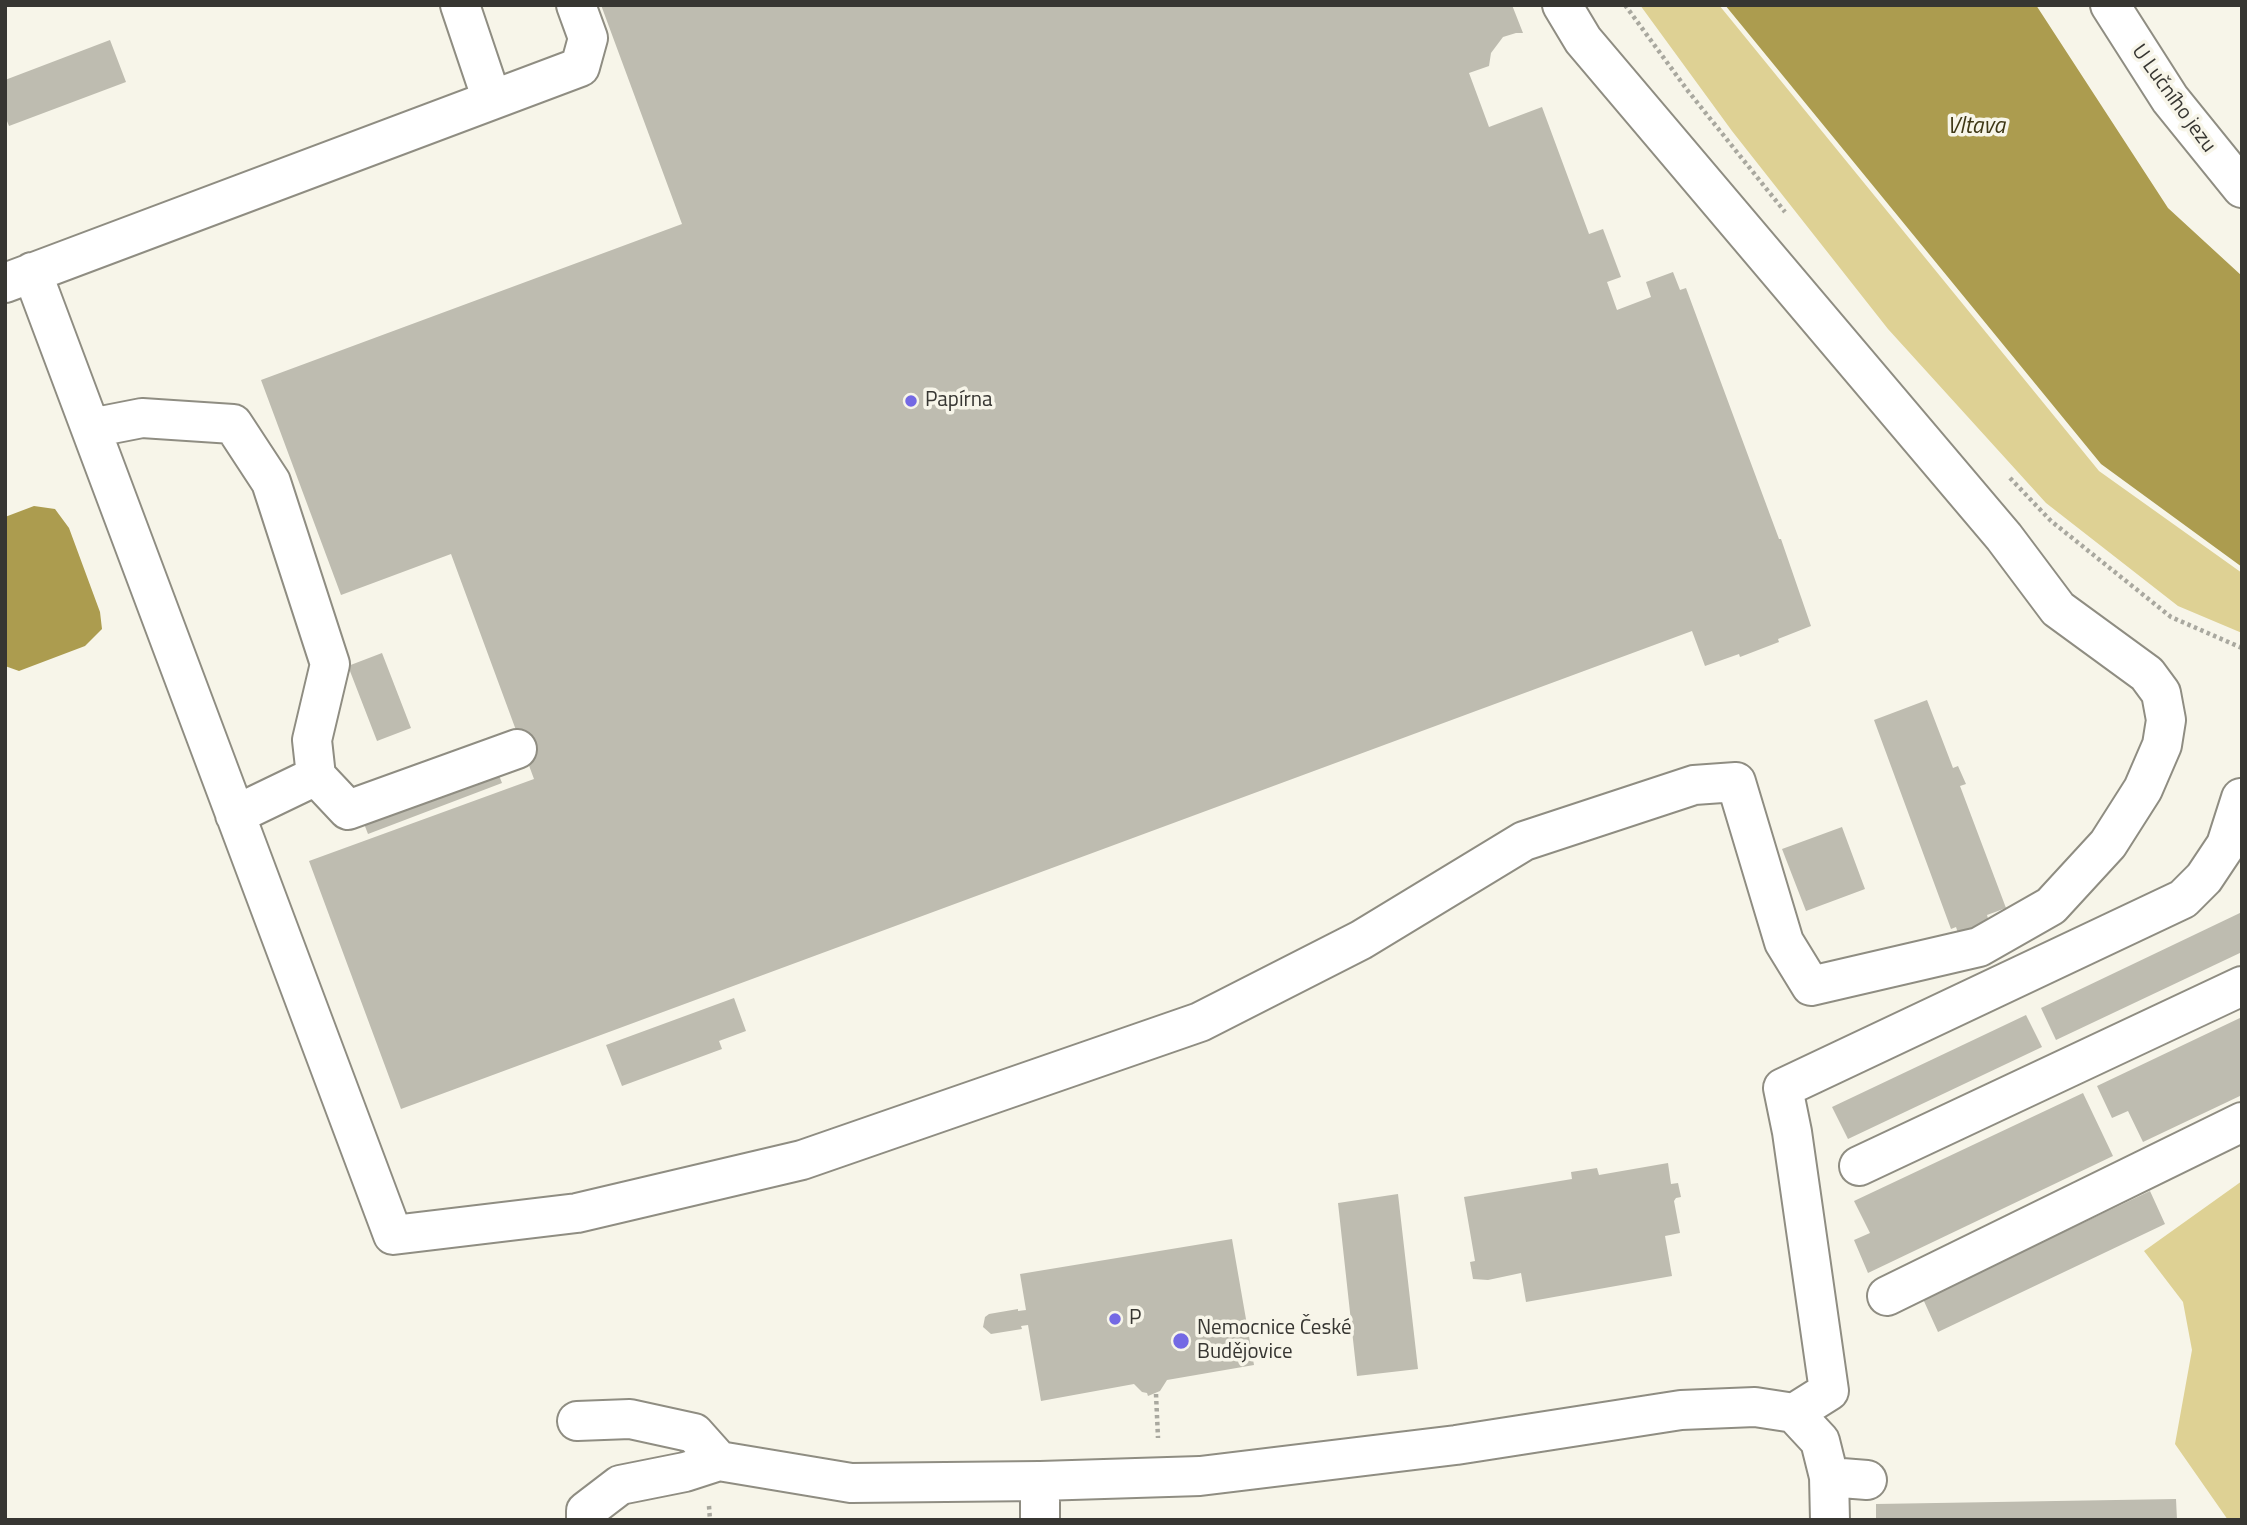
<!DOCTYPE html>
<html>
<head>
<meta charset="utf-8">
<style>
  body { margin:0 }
  #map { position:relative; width:2247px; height:1525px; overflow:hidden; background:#f7f5e9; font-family:"Titillium Web",sans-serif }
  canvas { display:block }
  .frame { position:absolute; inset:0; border:7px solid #373632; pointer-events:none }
</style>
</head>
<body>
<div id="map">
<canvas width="2247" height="1525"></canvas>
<div class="frame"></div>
</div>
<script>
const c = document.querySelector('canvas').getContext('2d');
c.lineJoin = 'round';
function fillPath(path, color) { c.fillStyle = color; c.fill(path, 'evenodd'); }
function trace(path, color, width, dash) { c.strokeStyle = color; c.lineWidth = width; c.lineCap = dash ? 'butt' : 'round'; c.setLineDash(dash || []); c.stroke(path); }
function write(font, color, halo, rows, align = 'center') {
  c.font = font + ' "Titillium Web",sans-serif'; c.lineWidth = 7; c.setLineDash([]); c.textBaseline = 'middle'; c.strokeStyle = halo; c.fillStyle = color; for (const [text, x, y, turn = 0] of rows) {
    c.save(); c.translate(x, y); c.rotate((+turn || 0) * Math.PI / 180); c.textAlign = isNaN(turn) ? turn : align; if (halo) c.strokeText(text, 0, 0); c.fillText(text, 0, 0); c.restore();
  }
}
const green = new Path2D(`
  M 1640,5 L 1719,5 L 2099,471 L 2242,573 L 2242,633 L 2178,606 L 2046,503 L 1888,329 L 1732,131 Z
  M 2242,1181 L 2242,1520 L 2228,1520 L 2175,1444 L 2192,1350 L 2183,1302 L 2144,1251 Z`);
const water = new Path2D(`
  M 1725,5 L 2036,5 L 2168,208 L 2242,276 L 2242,567 L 2101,464 Z
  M 34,506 L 55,509 L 69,528 L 100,612 L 102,629 L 85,646 L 19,671 L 5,666 L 5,517 Z`);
const building = new Path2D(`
  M 601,5 L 1512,5 L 1523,33 L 1516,33 L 1503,37 L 1491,53 L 1489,66 L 1469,73 L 1489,127 L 1542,107 L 1589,234 L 1603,229 L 1621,277 L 1607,282 L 1617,310 L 1651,297 L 1646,282 L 1673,272 L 1680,290 L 1686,288 L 1779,539 L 1781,539 L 1811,626 L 1778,639 L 1779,642 L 1740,657 L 1739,654 L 1705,666 L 1692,631 L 401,1109 L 309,861 L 534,779 L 451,554 L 341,595 L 261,380 L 682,224 Z
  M 110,40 L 126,82 L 9,126 L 5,116 L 5,80 Z
  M 382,653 L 411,728 L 377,741 L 348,666 Z
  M 1927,700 L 1953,768 L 1958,766 L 1966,784 L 1960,786 L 2006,908 L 1987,915 L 1989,922 L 1958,933 L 1956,927 L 1951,929 L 1874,720 Z
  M 495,765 L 502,783 L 368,834 L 361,816 Z
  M 1842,827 L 1865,889 L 1806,911 L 1782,849 Z
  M 2242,912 L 2242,952 L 2056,1040 L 2041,1008 Z
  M 734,998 L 746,1031 L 719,1041 L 722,1049 L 622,1086 L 606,1045 Z
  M 2026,1015 L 2042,1047 L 1848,1139 L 1832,1107 Z
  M 2242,1017 L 2242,1095 L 2143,1142 L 2128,1111 L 2112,1118 L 2097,1086 Z
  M 2083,1093 L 2113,1156 L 1868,1273 L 1854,1240 L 1870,1233 L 1854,1201 Z
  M 1668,1163 L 1671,1184 L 1678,1183 L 1681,1197 L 1676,1198 L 1674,1201 L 1680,1233 L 1665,1236 L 1672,1276 L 1526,1302 L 1521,1273 L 1488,1280 L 1473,1279 L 1470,1262 L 1475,1261 L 1464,1197 L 1572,1179 L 1571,1172 L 1597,1168 L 1599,1175 Z
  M 2150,1191 L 2165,1224 L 1938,1332 L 1923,1299 Z
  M 1398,1194 L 1418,1369 L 1357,1376 L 1338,1203 Z
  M 1232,1239 L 1254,1365 L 1167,1380 L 1160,1391 L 1148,1396 L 1147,1393 L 1142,1392 L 1134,1384 L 1041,1401 L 1028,1325 L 1021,1326 L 1022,1329 L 991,1334 L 983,1327 L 985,1317 L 989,1314 L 1018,1309 L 1018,1311 L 1026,1310 L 1020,1274 Z
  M 2176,1499 L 2177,1520 L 1876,1520 L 1876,1504 Z`);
const path = new Path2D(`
  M 1625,5 L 1688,91 L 1785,212
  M 2010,478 L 2051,521 L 2171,617 L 2242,648
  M 1156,1394 L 1158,1438
  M 709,1506 L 710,1520`);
const minor = new Path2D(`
  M 460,5 L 492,100
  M 2110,5 L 2170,99 L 2242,188
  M 32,272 L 393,1235 L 577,1213 L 802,1160 L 1200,1022 L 1361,940 L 1524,841 L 1694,785 L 1736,782 L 1784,942 L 1811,986 L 1979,947 L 2051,906 L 2108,844 L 2143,789 L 2162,745 L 2166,720 L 2161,693 L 2147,674 L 2058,609 L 2004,537 L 1583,40 L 1562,5
  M 5,283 L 580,67 L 588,38 L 576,5
  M 91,428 L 142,418 L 233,424 L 271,482 L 330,664 L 312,740 L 316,776
  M 235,815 L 316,776 L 348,810 L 517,749
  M 1859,1166 L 2242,986
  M 1887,1296 L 2242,1122
  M 1794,1413 L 1829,1391 L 1792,1132 L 1783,1088 L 2183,899 L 2204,878 L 2226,845 L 2241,798
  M 577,1421 L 630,1419 L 694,1433 L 719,1461
  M 1829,1477 L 1867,1480
  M 586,1520 L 586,1511 L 620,1485 L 685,1472 L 719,1461 L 851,1483 L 1040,1481 L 1200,1476 L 1456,1445 L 1681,1410 L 1755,1407 L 1794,1413 L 1820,1441 L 1829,1477 L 1830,1520
  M 1040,1520 L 1040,1481`);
const markers = [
  [911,401,7,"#7469e4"],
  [1115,1319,7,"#7469e4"],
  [1181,1341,9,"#7469e4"]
];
const streetNames = [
  ["U Lučního jezu",2173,99,54]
];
const poiNames = [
  ["Papírna",925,401],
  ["P",1129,1319],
  ["Nemocnice České",1197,1329],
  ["Budějovice",1197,1353]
];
const waterNames = [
  ["Vltava",1976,127]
];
fillPath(green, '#ded194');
fillPath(water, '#ac9c4f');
fillPath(building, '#bebcb0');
trace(minor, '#8f8d82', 42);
trace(path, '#a9a89f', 4.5, [3.5, 3.5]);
trace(minor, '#fff', 38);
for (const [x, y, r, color] of markers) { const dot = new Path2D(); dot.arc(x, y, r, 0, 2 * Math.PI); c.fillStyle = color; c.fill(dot); trace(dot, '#f7f5e9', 2.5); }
write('21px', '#373632', '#f7f5e9', streetNames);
write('21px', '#373632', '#f7f5e9', poiNames, 'left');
write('italic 23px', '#3e3715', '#f7f5e9', waterNames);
</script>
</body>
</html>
